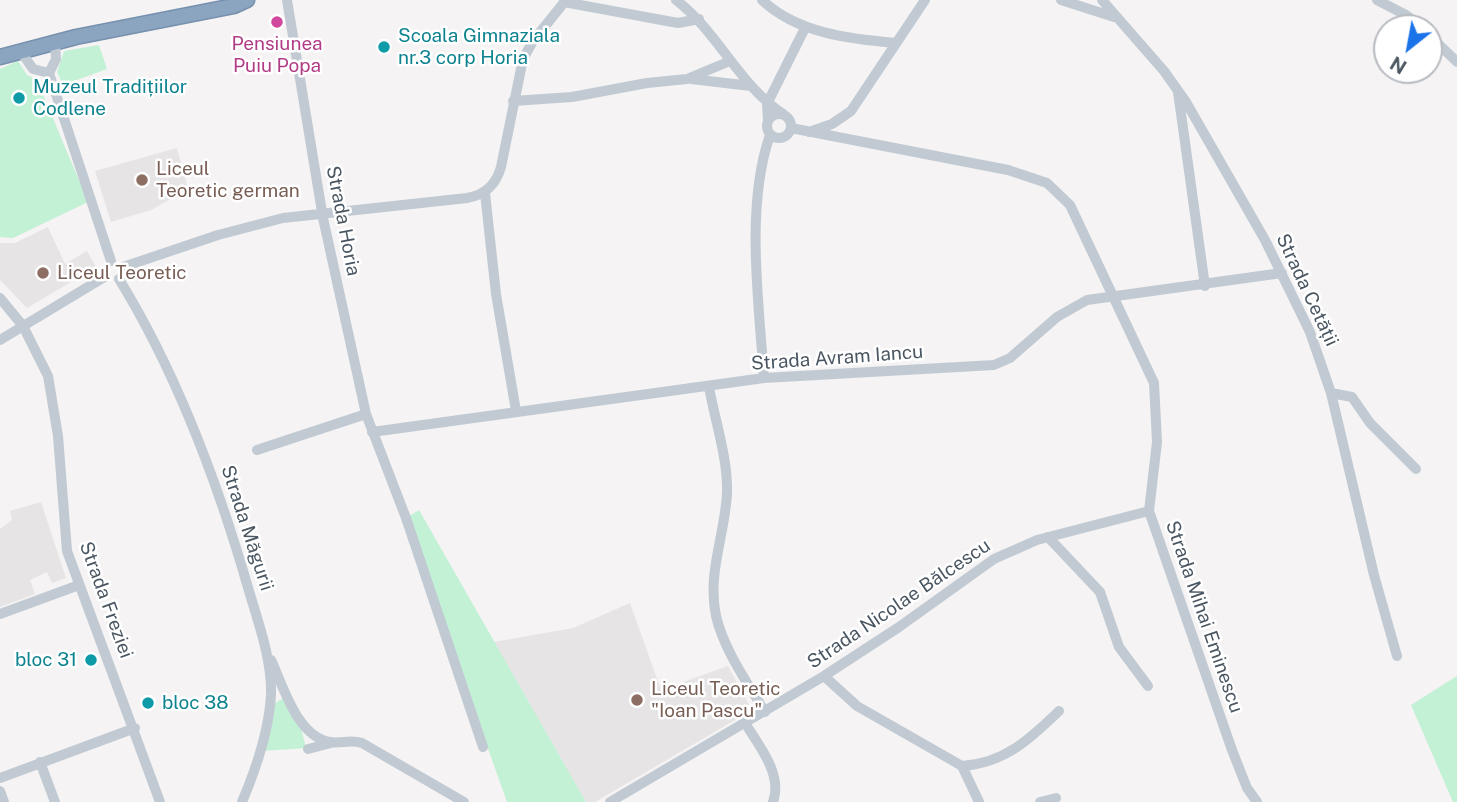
<!DOCTYPE html>
<html>
<head>
<meta charset="utf-8">
<style>
  body { margin:0 }
  #map { position:relative; width:1457px; height:802px; overflow:hidden; background:#f5f3f3; font-family:"Public Sans",sans-serif }
  canvas { display:block }
  .north { position:absolute; left:1373px; top:14px; width:70px; height:70px; box-sizing:border-box; background:#fff; border:2px solid #b7bbc0; border-radius:50%; rotate:211deg; font-size:19px; font-weight:700; line-height:28px; text-align:center; color:#4a5661 }
  .north::after { content:''; display:block; margin:auto; width:24px; height:32px; background:#1a73e8; clip-path:polygon(50% 0,100% 100%,50% 72%,0 100%) }
</style>
</head>
<body>
<div id="map">
<canvas width="1457" height="802"></canvas>
<div class="north">N</div>
</div>
<script>
const c = document.querySelector('canvas').getContext('2d');
c.lineJoin = 'round';
function fillPath(path, color) { c.fillStyle = color; c.fill(path, 'evenodd'); }
function trace(path, color, width, dash) { c.strokeStyle = color; c.lineWidth = width; c.lineCap = dash ? 'butt' : 'round'; c.setLineDash(dash || []); c.stroke(path); }
function write(font, color, halo, rows, align = 'center') {
  c.font = font + ' "Public Sans",sans-serif'; c.lineWidth = 5; c.setLineDash([]); c.textBaseline = 'middle'; c.strokeStyle = halo; c.fillStyle = color; for (const [text, x, y, turn = 0] of rows) {
    c.save(); c.translate(x, y); c.rotate((+turn || 0) * Math.PI / 180); c.textAlign = isNaN(turn) ? turn : align; if (halo) c.strokeText(text, 0, 0); c.fillText(text, 0, 0); c.restore();
  }
}
const education = new Path2D(`
  M 177,148 L 188,189 L 151,210 L 111,222 L 95,171 Z
  M 48,227 L 65,264 L 87,251 L 96,267 L 27,308 L 0,280 L 0,243 L 15,243 Z
  M 41,502 L 66,578 L 52,583 L 47,572 L 30,580 L 35,594 L 0,607 L 0,529 L 12,520 L 10,511 Z
  M 630,603 L 661,690 L 728,666 L 752,710 L 595,802 L 586,802 L 494,642 L 573,628 Z`);
const green = new Path2D(`
  M 99,45 L 107,69 L 63,85 L 57,72 L 64,51 Z
  M 18,61 L 27,75 L 37,80 L 88,202 L 13,238 L 0,237 L 0,69 Z
  M 419,510 L 586,802 L 507,802 L 406,518 Z
  M 1457,676 L 1457,802 L 1453,802 L 1411,705 Z
  M 284,698 L 301,728 L 306,748 L 263,751 L 275,703 Z`);
const minor = new Path2D(`
  M 287,0 L 323,218 L 366,414 L 406,518 L 483,747
  M 676,0 C 718,32 739,85 783,114
  M 762,0 C 797,33 849,39 896,43
  M 1061,0 L 1114,17
  M 1102,0 L 1164,71 L 1186,102 L 1265,240 L 1310,332 L 1331,393 L 1374,575 L 1397,656
  M 1377,0 L 1406,15 L 1422,28
  M 564,2 L 678,23 L 699,19
  M 1429,35 L 1457,62
  M 20,50 L 33,69 L 49,73
  M 49,73 L 111,261
  M 49,73 L 56,59 L 55,42
  M 691,79 L 751,86
  M 1178,92 L 1205,286
  M 513,101 L 572,97 L 647,83 L 687,79 L 730,61
  M767 126a12 12 0 1 1 24 0a12 12 0 1 1-24 0Z
  M 768,121 L 767,104 L 805,28
  M 791,128 L 1008,170 L 1047,183 L 1070,205 L 1154,383 L 1157,442 L 1149,511 L 1232,750 L 1247,788 L 1257,802
  M 809,132 L 832,124 L 851,111 L 925,0
  M 485,193 L 496,294 L 516,411
  M 123,267 L 218,235 L 283,218 L 467,198 C 485,195 496,185 501,167 L 523,59 L 533,41 L 566,0
  M 119,279 C 178,375 218,483 249,591 C 259,625 272,660 271,695 C 269,730 256,769 242,802
  M 0,298 L 23,326 L 48,376 L 58,436 L 67,551 L 160,802
  M 0,340 L 106,276
  M 764,378 C 759,303 745,207 770,135
  M 709,387 C 715,421 728,458 727,493 C 725,535 707,573 716,616 C 724,650 747,682 765,712
  M 1331,393 L 1352,397 L 1370,423 L 1416,469
  M 372,432 L 764,378 L 994,365 L 1010,358 L 1057,317 L 1087,300 L 1282,273
  M 257,450 L 366,414
  M 1048,537 L 1100,592 L 1119,647 L 1148,686
  M 0,614 L 79,585
  M 271,660 C 283,685 297,737 330,742 C 341,744 350,739 362,743 L 464,802
  M 824,676 L 857,706 L 962,766 L 979,802
  M 745,723 C 759,746 783,774 773,802
  M 308,749 L 331,743
  M 40,762 L 55,802
  M 962,766 C 1005,763 1030,739 1059,711
  M 0,778 L 135,728
  M 0,791 L 4,802
  M 610,802 L 824,676 L 899,627 L 994,559 L 1037,540 L 1149,511
  M 1040,802 L 1056,798`);
const highway = new Path2D(`
  M 0,57 L 76,37 L 234,6 L 247,0`);
const markers = [
  [277,22,7,"#d1479c"],
  [384,47,7,"#0f9aa8"],
  [19,98,7,"#0f9aa8"],
  [142,180,7,"#8d6e63"],
  [43,273,7,"#8d6e63"],
  [91,660,7,"#0f9aa8"],
  [637,700,7,"#8d6e63"],
  [148,703,7,"#0f9aa8"]
];
const cultureNames = [
  ["Scoala Gimnaziala",398,36],
  ["nr.3 corp Horia",398,58],
  ["Muzeul Tradițiilor",33,87],
  ["Codlene",33,109],
  ["bloc 31",77,660,"right"],
  ["bloc 38",162,703]
];
const hotelNames = [
  ["Pensiunea",277,44],
  ["Puiu Popa",277,66]
];
const educationNames = [
  ["Liceul",156,169],
  ["Teoretic german",156,191],
  ["Liceul Teoretic",57,273],
  ["Liceul Teoretic",651,689],
  ["\"Ioan Pascu\"",651,711]
];
const streetNames = [
  ["Strada Horia",343,221,79],
  ["Strada Cetății",1307,290,65],
  ["Strada Avram Iancu",837,358,-4],
  ["Strada Măgurii",247,528,72],
  ["Strada Freziei",106,600,70],
  ["Strada Nicolae Bălcescu",899,604,-34],
  ["Strada Mihai Eminescu",1204,617,71]
];
fillPath(education, '#e6e4e5');
fillPath(green, '#c3f1d5');
trace(highway, '#7690ad', 17);
trace(minor, '#c1cad2', 10);
trace(highway, '#8ba5c1', 14);
for (const [x, y, r, color] of markers) { const dot = new Path2D(); dot.arc(x, y, r, 0, 2 * Math.PI); c.fillStyle = color; c.fill(dot); trace(dot, '#fff', 2.5); }
write('19px', '#0d838f', '#fff', cultureNames, 'left');
write('19px', '#b23c85', '#fff', hotelNames);
write('19px', '#785e54', '#fff', educationNames, 'left');
write('19px', '#4a5661', '#fff', streetNames);
</script>
</body>
</html>
